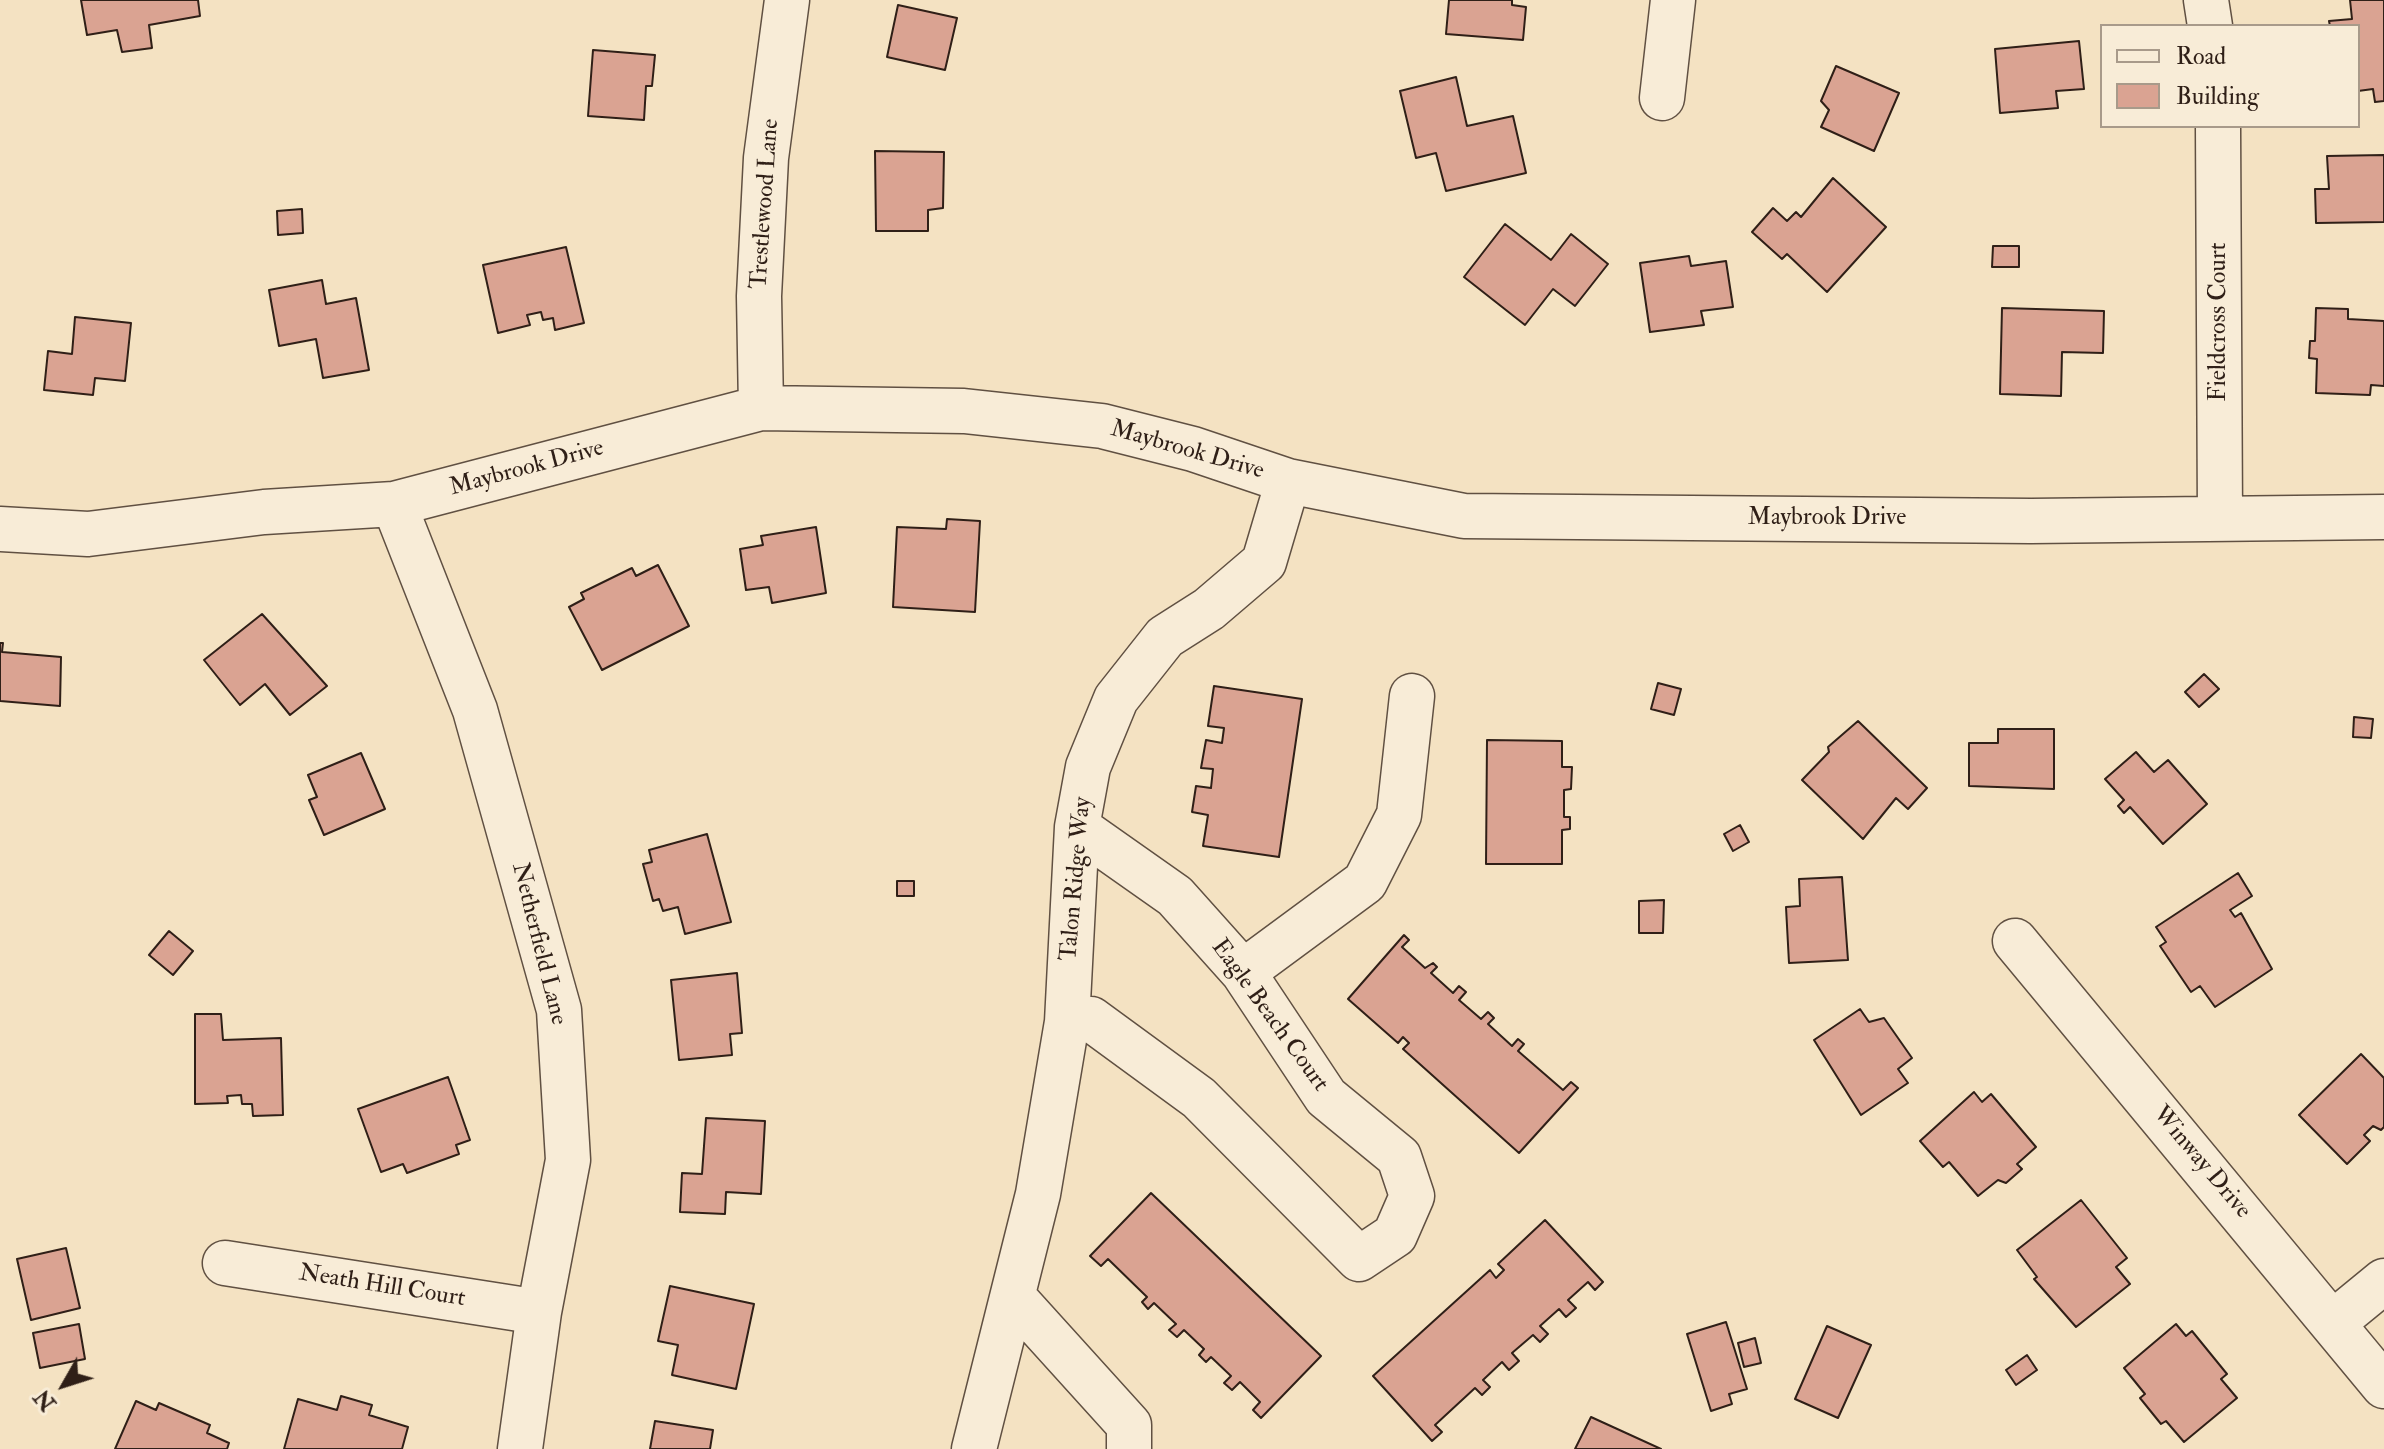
<!DOCTYPE html>
<html>
<head>
<meta charset="utf-8">
<style>
  body { margin:0 }
  #map { position:relative; width:2384px; height:1449px; overflow:hidden; background:#f4e2c2; font-family:"IM FELL Double Pica",serif }
  canvas { display:block }
  .legend { position:absolute; left:2100px; top:24px; width:260px; height:104px; box-sizing:border-box; background:#f8ecd7; border:2px solid #a89a8a; margin:0; padding:10px 14px; list-style:none; font-size:24px; color:#2f1f17 }
  .legend li { display:flex; align-items:center; gap:16px; height:40px }
  .legend b { width:40px; border:2px solid #a89a8a }
  .north { position:absolute; left:24px; top:1345px; width:80px; height:80px; -webkit-text-stroke:6px #f8ecd7; paint-order:stroke; rotate:231deg; font-size:22px; font-weight:700; line-height:32px; text-align:center; color:#2f1f17 }
  .north::after { content:''; display:block; margin:auto; width:28px; height:36px; background:#2f1f17; clip-path:polygon(50% 0,100% 100%,50% 72%,0 100%) }
</style>
</head>
<body>
<div id="map">
<canvas width="2384" height="1449"></canvas>
<ul class="legend">
<li><b style="height:10px;background:#f8ecd7"></b>Road</li>
<li><b style="height:22px;background:#daa392"></b>Building</li>
</ul>
<div class="north">N</div>
</div>
<script>
const c = document.querySelector('canvas').getContext('2d');
c.lineJoin = 'round';
function fillPath(path, color) { c.fillStyle = color; c.fill(path, 'evenodd'); }
function trace(path, color, width, dash) { c.strokeStyle = color; c.lineWidth = width; c.lineCap = dash ? 'butt' : 'round'; c.setLineDash(dash || []); c.stroke(path); }
function write(font, color, halo, rows, align = 'center') {
  c.font = font + ' "IM FELL Double Pica",serif'; c.lineWidth = 7; c.setLineDash([]); c.textBaseline = 'middle'; c.strokeStyle = halo; c.fillStyle = color; for (const [text, x, y, turn = 0] of rows) {
    c.save(); c.translate(x, y); c.rotate((+turn || 0) * Math.PI / 180); c.textAlign = isNaN(turn) ? turn : align; if (halo) c.strokeText(text, 0, 0); c.fillText(text, 0, 0); c.restore();
  }
}
const building = new Path2D(`
  M 81,0 L 198,0 L 200,16 L 149,25 L 152,48 L 122,52 L 117,30 L 87,35 Z
  M 1449,0 L 1512,0 L 1512,5 L 1526,7 L 1523,40 L 1446,34 Z
  M 2350,0 L 2384,0 L 2384,101 L 2375,102 L 2373,89 L 2358,91 L 2358,26 L 2330,26 L 2329,21 L 2352,19 Z
  M 898,5 L 957,18 L 945,70 L 887,57 Z
  M 2079,41 L 2084,89 L 2056,91 L 2058,108 L 2000,113 L 1995,49 Z
  M 593,50 L 655,55 L 652,86 L 646,86 L 644,120 L 588,116 Z
  M 1836,66 L 1899,93 L 1874,151 L 1821,127 L 1829,110 L 1821,101 Z
  M 1456,77 L 1467,126 L 1513,116 L 1526,173 L 1446,191 L 1436,153 L 1416,158 L 1400,91 Z
  M 875,151 L 944,152 L 943,208 L 928,210 L 928,231 L 876,231 Z
  M 2384,155 L 2384,222 L 2316,223 L 2315,189 L 2329,189 L 2327,156 Z
  M 1833,178 L 1886,227 L 1827,292 L 1787,254 L 1782,259 L 1752,232 L 1773,208 L 1787,221 L 1796,212 L 1801,217 Z
  M 302,209 L 303,233 L 278,235 L 277,211 Z
  M 1505,224 L 1551,260 L 1571,234 L 1608,264 L 1575,306 L 1553,289 L 1525,325 L 1464,277 Z
  M 1993,246 L 2019,246 L 2019,267 L 1992,267 Z
  M 566,247 L 584,323 L 555,330 L 553,318 L 543,320 L 541,312 L 527,315 L 530,325 L 498,333 L 483,265 Z
  M 1689,256 L 1691,266 L 1726,261 L 1733,307 L 1701,311 L 1704,325 L 1650,332 L 1640,263 Z
  M 322,280 L 326,304 L 356,298 L 369,370 L 323,378 L 316,339 L 279,346 L 269,290 Z
  M 2002,308 L 2104,311 L 2103,353 L 2062,352 L 2061,396 L 2000,394 Z
  M 2316,308 L 2348,309 L 2348,319 L 2384,321 L 2384,386 L 2371,385 L 2370,395 L 2316,393 L 2317,359 L 2309,358 L 2310,341 L 2315,341 Z
  M 75,317 L 131,323 L 125,381 L 95,378 L 93,395 L 44,390 L 48,351 L 72,354 Z
  M 947,519 L 980,521 L 975,612 L 893,607 L 897,527 L 946,529 Z
  M 816,527 L 826,593 L 772,603 L 769,587 L 746,590 L 740,549 L 763,545 L 761,536 Z
  M 658,565 L 689,626 L 602,670 L 569,607 L 584,599 L 581,593 L 632,568 L 636,576 Z
  M 262,614 L 327,686 L 290,715 L 265,684 L 240,705 L 204,660 Z
  M 0,643 L 3,643 L 2,652 L 61,657 L 60,706 L 0,701 Z
  M 2204,674 L 2219,689 L 2199,707 L 2185,692 Z
  M 1658,683 L 1681,689 L 1674,715 L 1651,709 Z
  M 1214,686 L 1302,699 L 1279,857 L 1203,846 L 1208,815 L 1192,812 L 1196,786 L 1211,788 L 1213,769 L 1201,768 L 1206,740 L 1222,743 L 1224,728 L 1208,726 Z
  M 2354,717 L 2373,719 L 2371,738 L 2353,737 Z
  M 1858,721 L 1927,788 L 1908,809 L 1896,798 L 1863,839 L 1802,780 L 1829,752 L 1828,747 Z
  M 1998,729 L 2054,729 L 2054,789 L 1969,786 L 1969,743 L 1998,743 Z
  M 1487,740 L 1562,741 L 1562,767 L 1572,767 L 1571,789 L 1564,790 L 1564,817 L 1570,817 L 1570,829 L 1562,830 L 1562,864 L 1486,864 Z
  M 2136,752 L 2154,772 L 2168,760 L 2207,804 L 2163,844 L 2130,807 L 2124,813 L 2118,806 L 2124,800 L 2105,779 Z
  M 361,753 L 385,809 L 324,835 L 309,800 L 317,797 L 308,775 Z
  M 1740,825 L 1749,842 L 1733,851 L 1724,834 Z
  M 707,834 L 731,922 L 685,934 L 678,907 L 663,911 L 659,899 L 653,901 L 643,864 L 652,862 L 649,850 Z
  M 2238,873 L 2252,896 L 2230,910 L 2235,917 L 2241,913 L 2272,969 L 2215,1007 L 2200,986 L 2191,992 L 2160,946 L 2166,942 L 2156,927 Z
  M 1842,877 L 1848,960 L 1789,963 L 1786,907 L 1800,906 L 1799,879 Z
  M 897,881 L 914,881 L 914,896 L 897,896 Z
  M 1664,900 L 1663,933 L 1639,933 L 1639,901 Z
  M 169,931 L 193,951 L 173,975 L 149,955 Z
  M 1404,935 L 1409,940 L 1402,947 L 1425,968 L 1433,963 L 1437,967 L 1431,973 L 1453,993 L 1459,986 L 1466,992 L 1459,1000 L 1481,1019 L 1488,1012 L 1494,1018 L 1488,1024 L 1512,1046 L 1518,1039 L 1524,1044 L 1518,1051 L 1563,1090 L 1571,1082 L 1578,1088 L 1519,1153 L 1403,1049 L 1409,1043 L 1403,1037 L 1398,1043 L 1348,999 Z
  M 737,973 L 742,1033 L 730,1034 L 732,1055 L 679,1060 L 671,980 Z
  M 1860,1009 L 1869,1022 L 1884,1018 L 1912,1058 L 1898,1069 L 1908,1083 L 1861,1115 L 1814,1040 Z
  M 195,1014 L 221,1014 L 223,1040 L 281,1038 L 283,1115 L 253,1116 L 252,1104 L 242,1104 L 241,1095 L 227,1096 L 228,1103 L 195,1104 Z
  M 2361,1054 L 2384,1078 L 2384,1127 L 2381,1130 L 2373,1126 L 2364,1135 L 2370,1141 L 2347,1164 L 2299,1115 Z
  M 448,1077 L 470,1140 L 456,1145 L 459,1154 L 407,1173 L 403,1164 L 381,1172 L 358,1109 Z
  M 1974,1092 L 1982,1102 L 1991,1094 L 2036,1147 L 2017,1164 L 2022,1169 L 2006,1183 L 1998,1180 L 1978,1196 L 1949,1162 L 1943,1167 L 1920,1141 Z
  M 706,1118 L 765,1121 L 761,1194 L 726,1192 L 725,1214 L 680,1212 L 682,1173 L 702,1174 Z
  M 1151,1193 L 1321,1356 L 1261,1418 L 1253,1410 L 1260,1402 L 1240,1382 L 1232,1390 L 1224,1383 L 1231,1376 L 1211,1357 L 1206,1362 L 1199,1355 L 1204,1349 L 1184,1330 L 1177,1337 L 1169,1330 L 1176,1324 L 1154,1303 L 1148,1309 L 1142,1302 L 1147,1297 L 1108,1259 L 1101,1266 L 1090,1256 Z
  M 2081,1200 L 2127,1258 L 2116,1267 L 2130,1284 L 2076,1327 L 2034,1279 L 2037,1277 L 2017,1250 Z
  M 1545,1220 L 1603,1282 L 1595,1290 L 1588,1282 L 1568,1300 L 1576,1308 L 1566,1317 L 1559,1309 L 1540,1326 L 1548,1334 L 1540,1342 L 1533,1335 L 1512,1353 L 1519,1361 L 1509,1370 L 1502,1362 L 1483,1380 L 1490,1387 L 1482,1395 L 1475,1388 L 1435,1425 L 1442,1432 L 1432,1441 L 1373,1376 L 1490,1270 L 1496,1278 L 1504,1270 L 1498,1264 Z
  M 66,1248 L 80,1308 L 31,1320 L 17,1259 Z
  M 670,1286 L 754,1304 L 736,1389 L 672,1375 L 678,1345 L 658,1341 Z
  M 1726,1322 L 1747,1389 L 1729,1394 L 1732,1404 L 1711,1411 L 1687,1334 Z
  M 79,1324 L 85,1359 L 40,1368 L 33,1333 Z
  M 2176,1324 L 2186,1336 L 2192,1331 L 2227,1374 L 2221,1379 L 2237,1398 L 2184,1442 L 2166,1421 L 2161,1424 L 2140,1398 L 2145,1394 L 2124,1368 Z
  M 1827,1326 L 1871,1345 L 1838,1418 L 1795,1399 Z
  M 1755,1338 L 1761,1363 L 1744,1367 L 1738,1343 Z
  M 2027,1355 L 2037,1370 L 2016,1385 L 2006,1370 Z
  M 341,1396 L 372,1405 L 369,1415 L 408,1427 L 402,1449 L 284,1449 L 298,1399 L 337,1410 Z
  M 136,1401 L 156,1410 L 159,1403 L 210,1425 L 207,1433 L 229,1443 L 227,1449 L 115,1449 Z
  M 1591,1417 L 1661,1449 L 1575,1449 Z
  M 655,1421 L 713,1430 L 710,1449 L 650,1449 Z`);
const minor = new Path2D(`
  M 2206,0 L 2210,26
  M 1662,98 L 1673,0
  M 2218,126 L 2220,519
  M 761,408 L 759,296 L 766,158 L 787,0
  M 394,504 L 475,710 L 559,1010 L 568,1160 L 539,1312 L 520,1449
  M 0,529 L 88,534 L 264,512 L 394,504 L 761,408 L 964,411 L 1102,426 L 1193,449 L 1288,481 L 1464,516 L 2031,521 L 2384,517
  M 2015,941 L 2384,1386
  M 1243,972 L 1365,882 L 1399,815 L 1412,696
  M 1067,1022 L 1091,1019 L 1199,1098 L 1359,1259 L 1395,1235 L 1412,1196 L 1399,1157 L 1326,1097 L 1243,972 L 1175,896 L 1077,827
  M 225,1263 L 539,1312
  M 1015,1299 L 1129,1425 L 1129,1449
  M 2334,1322 L 2384,1281
  M 974,1449 L 1038,1194 L 1067,1022 L 1077,827 L 1088,767 L 1116,699 L 1165,637 L 1209,609 L 1264,562 L 1288,481`);
const streetNames = [
  ["Trestlewood Lane",766,204,-86],
  ["Fieldcross Court",2220,322,-90],
  ["Maybrook Drive",1187,451,16],
  ["Maybrook Drive",527,469,-15],
  ["Maybrook Drive",1827,519],
  ["Talon Ridge Way",1077,879,-85],
  ["Netherfield Lane",538,944,76],
  ["Eagle Beach Court",1269,1016,54],
  ["Winway Drive",2201,1163,50],
  ["Neath Hill Court",382,1287,9]
];
fillPath(building, '#daa392');
trace(building, '#2f1f17', 2);
trace(minor, '#605042', 47);
trace(minor, '#f8ecd7', 44);
write('24px', '#2f1f17', '#f8ecd7', streetNames);
</script>
</body>
</html>
